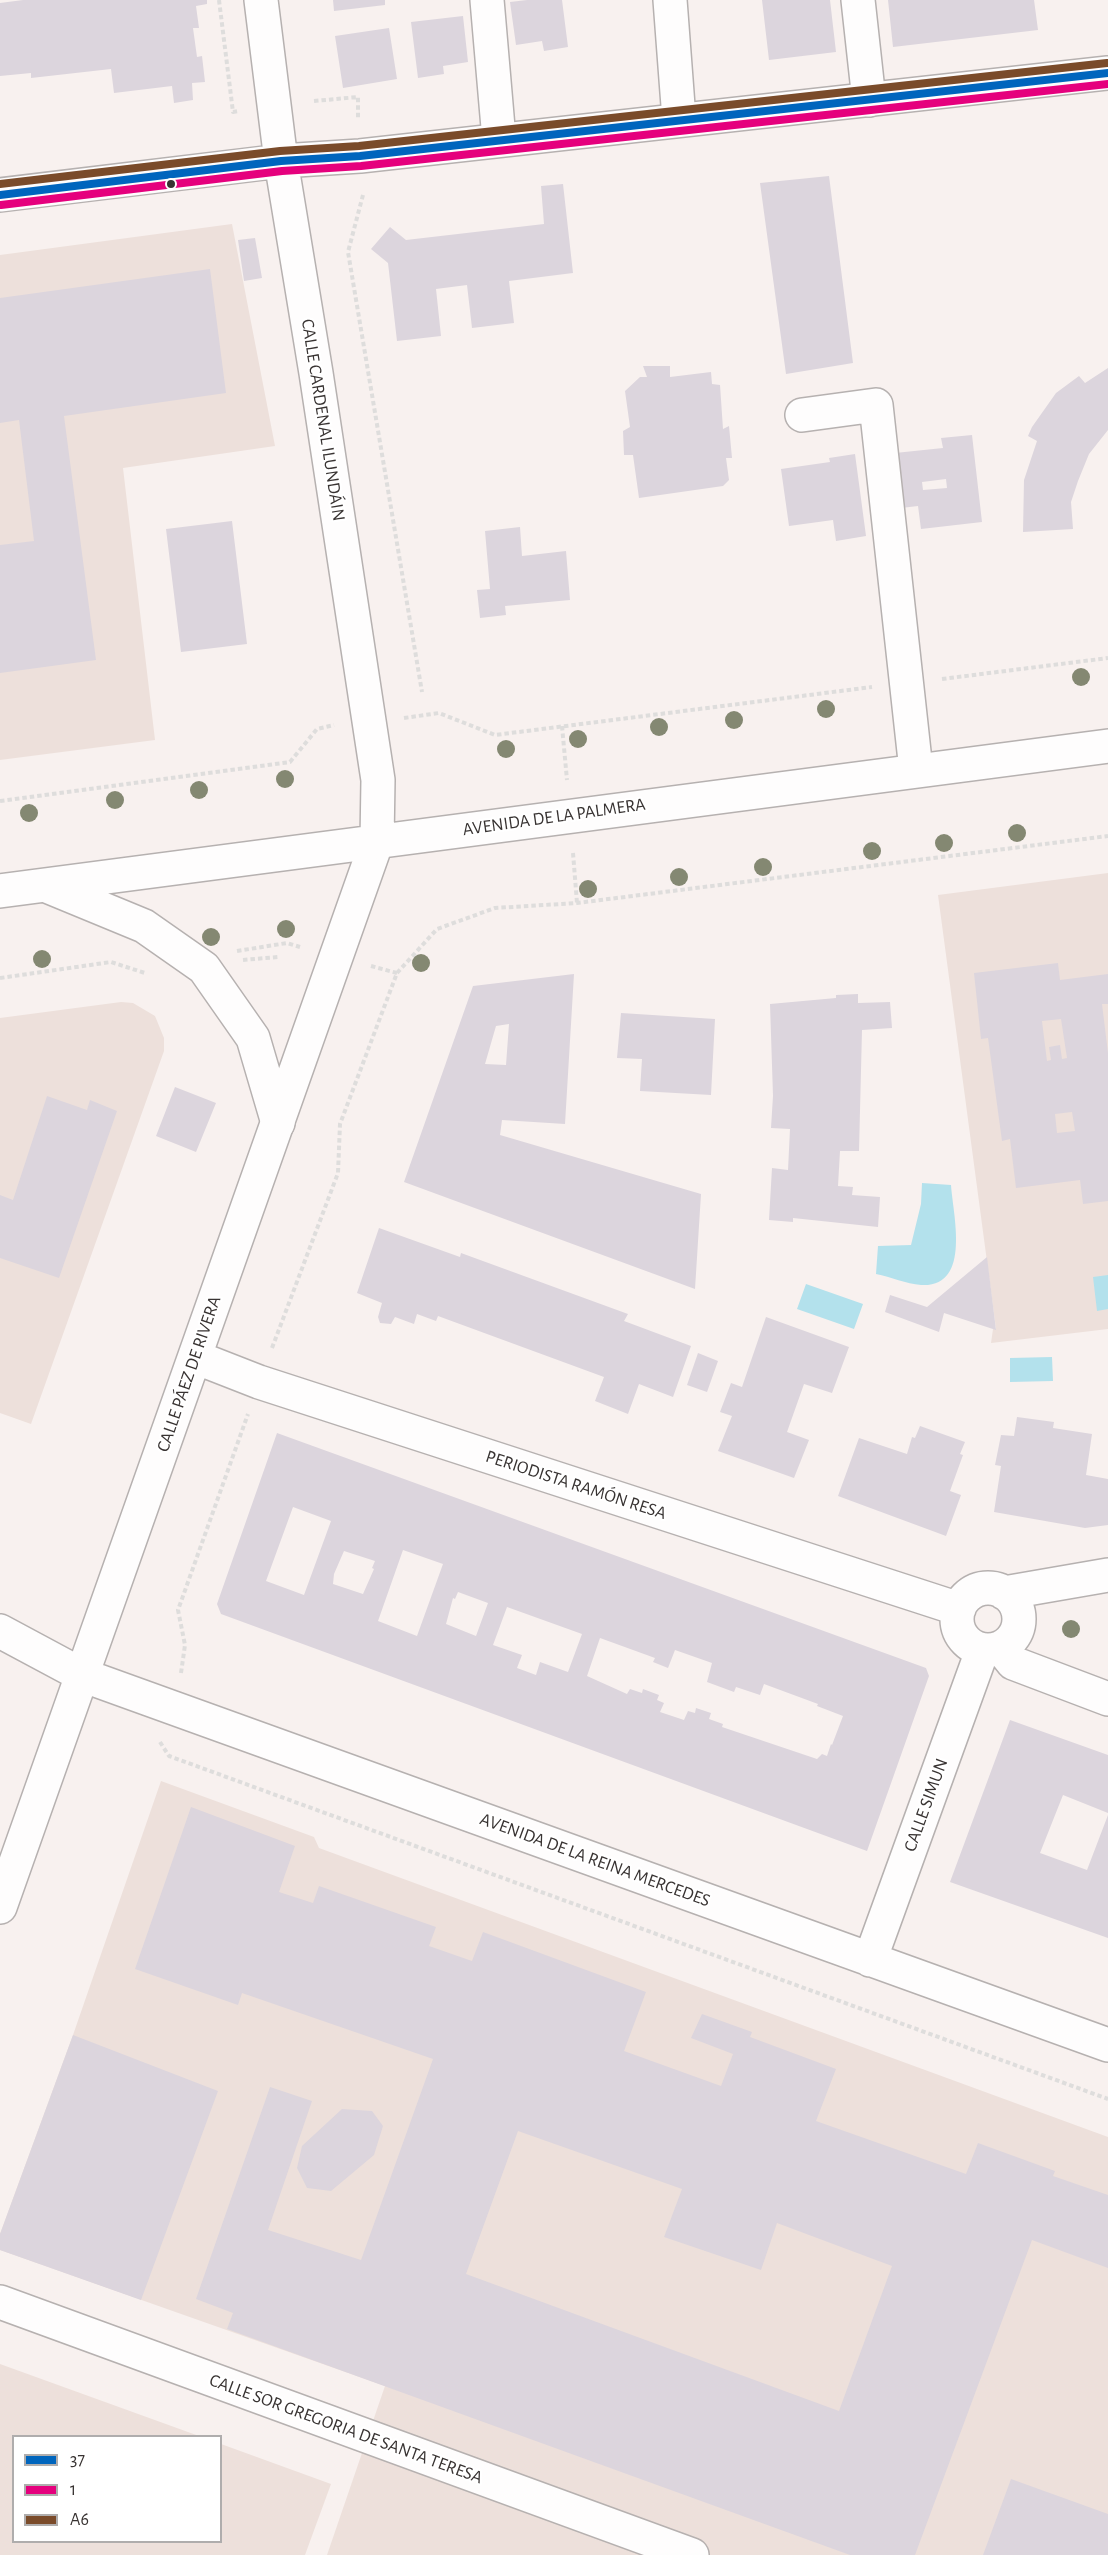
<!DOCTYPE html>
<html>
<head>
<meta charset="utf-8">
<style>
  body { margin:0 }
  #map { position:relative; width:1108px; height:2555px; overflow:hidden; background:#f8f1ef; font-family:"Alegreya Sans",sans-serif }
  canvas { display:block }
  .legend { position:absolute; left:12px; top:2435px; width:210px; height:108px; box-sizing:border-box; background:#fff; border:2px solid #afadad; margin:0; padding:8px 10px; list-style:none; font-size:18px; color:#383332 }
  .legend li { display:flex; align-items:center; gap:12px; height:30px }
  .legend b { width:30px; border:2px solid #afadad }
</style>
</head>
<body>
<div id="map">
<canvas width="1108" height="2555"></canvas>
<ul class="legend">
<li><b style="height:8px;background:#0065bd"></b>37</li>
<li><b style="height:8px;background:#e5007d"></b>1</li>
<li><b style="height:8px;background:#7a4b2a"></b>A6</li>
</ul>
</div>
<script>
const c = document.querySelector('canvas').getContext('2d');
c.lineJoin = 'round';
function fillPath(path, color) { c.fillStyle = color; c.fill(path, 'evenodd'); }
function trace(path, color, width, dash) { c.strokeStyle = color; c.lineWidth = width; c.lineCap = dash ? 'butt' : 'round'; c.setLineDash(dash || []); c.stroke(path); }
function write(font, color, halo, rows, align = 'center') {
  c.font = font + ' "Alegreya Sans",sans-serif'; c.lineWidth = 4.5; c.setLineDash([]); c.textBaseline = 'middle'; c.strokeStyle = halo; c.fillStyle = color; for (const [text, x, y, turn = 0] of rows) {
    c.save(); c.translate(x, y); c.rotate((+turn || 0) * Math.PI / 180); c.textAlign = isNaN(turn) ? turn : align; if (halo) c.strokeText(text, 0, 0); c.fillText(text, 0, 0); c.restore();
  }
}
const built = new Path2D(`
  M 232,224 L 275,446 L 123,468 L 155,740 L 0,760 L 0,255 Z
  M 1108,873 L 1108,1329 L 991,1343 L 993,1329 L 996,1329 L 938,895 Z
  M 121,1002 L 133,1003 L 155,1016 L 164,1038 L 164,1051 L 31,1424 L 0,1413 L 0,1018 Z
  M 161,1781 L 314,1837 L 319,1848 L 1108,2137 L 1108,2555 L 327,2555 L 385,2386 L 0,2250 L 0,2234 L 73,2035 Z
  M 0,2364 L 199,2436 L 14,2436 L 14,2542 L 220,2542 L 221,2444 L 331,2484 L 305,2555 L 0,2555 Z`);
const water = new Path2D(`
  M 922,1183 L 951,1185 C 953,1215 972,1288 921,1285 C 906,1284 891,1277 876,1274 L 878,1246 L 911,1245 L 921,1204 Z
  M 1108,1275 L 1108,1309 L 1097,1311 L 1093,1277 Z
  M 806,1284 L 863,1304 L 854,1329 L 797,1309 Z
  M 1052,1357 L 1053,1381 L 1010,1382 L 1010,1358 Z`);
const building = new Path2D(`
  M 23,0 L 207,0 L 207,4 L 196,6 L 199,28 L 193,28 L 197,57 L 202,56 L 205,82 L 192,83 L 193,100 L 174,103 L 172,86 L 114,93 L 111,69 L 31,78 L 31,73 L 0,76 L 0,3 Z
  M 333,0 L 385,0 L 385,5 L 334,11 Z
  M 527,0 L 562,0 L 568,47 L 544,51 L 542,41 L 516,45 L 510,2 Z
  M 762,0 L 830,0 L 836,52 L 769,60 Z
  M 888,0 L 1034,0 L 1038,30 L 893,47 Z
  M 463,16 L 468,62 L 443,66 L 444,74 L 418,78 L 411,22 Z
  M 389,28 L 397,79 L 343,88 L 335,36 Z
  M 829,176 L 853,363 L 786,374 L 760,183 Z
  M 563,184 L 573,273 L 509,281 L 514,323 L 472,328 L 467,285 L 436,289 L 441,336 L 397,341 L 388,263 L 371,249 L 390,227 L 406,240 L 544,224 L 541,186 Z
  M 255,238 L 262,278 L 244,281 L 238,240 Z
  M 210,269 L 226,393 L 64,416 L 96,660 L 0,673 L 0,545 L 34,541 L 19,420 L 0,423 L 0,298 Z
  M 643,366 L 670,366 L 670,377 L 711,372 L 712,384 L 720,385 L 723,429 L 729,426 L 732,458 L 726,458 L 729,480 L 723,486 L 639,498 L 633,455 L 624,455 L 623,431 L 630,427 L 625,391 L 640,377 L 647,377 Z
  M 1108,368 L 1108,430 L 1089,454 L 1078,481 L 1071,502 L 1073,529 L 1023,532 L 1024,480 L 1037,441 L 1028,436 L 1032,427 L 1056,393 L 1079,376 L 1085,383 Z
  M 972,435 L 982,522 L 921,529 L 918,506 L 901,508 L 895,453 L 943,448 L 941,438 ZM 946,479 L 947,488 L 923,490 L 922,482 Z
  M 855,454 L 866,536 L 836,541 L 833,520 L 789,526 L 781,469 L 830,462 L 829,458 Z
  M 232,521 L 247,644 L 181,652 L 166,529 Z
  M 520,527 L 522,556 L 566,551 L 570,600 L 505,606 L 506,615 L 480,618 L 477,590 L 490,589 L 485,531 Z
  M 1058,963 L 1060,980 L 1108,974 L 1108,1004 L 1102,1004 L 1108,1053 L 1108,1201 L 1083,1204 L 1080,1180 L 1016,1188 L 1010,1139 L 1002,1141 L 988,1038 L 981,1039 L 974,973 ZM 1061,1019 L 1067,1058 L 1062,1059 L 1060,1045 L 1049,1047 L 1051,1060 L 1047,1061 L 1042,1021 ZM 1072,1112 L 1075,1131 L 1057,1133 L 1055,1114 Z
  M 574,974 L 565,1124 L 502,1120 L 500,1135 L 701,1194 L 695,1289 L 404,1182 L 473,986 ZM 509,1024 L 506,1065 L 485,1064 L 496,1026 Z
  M 858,994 L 858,1003 L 890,1002 L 892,1028 L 862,1030 L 859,1151 L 840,1151 L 838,1186 L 853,1187 L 852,1195 L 880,1197 L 878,1227 L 793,1218 L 793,1222 L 769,1220 L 772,1168 L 788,1170 L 790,1129 L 771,1128 L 773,1096 L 770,1004 L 836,998 L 836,995 Z
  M 621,1013 L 715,1019 L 711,1095 L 640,1091 L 642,1059 L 617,1058 Z
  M 175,1087 L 216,1103 L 196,1152 L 156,1136 Z
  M 47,1096 L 87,1110 L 90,1100 L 117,1111 L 59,1278 L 0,1258 L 0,1195 L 13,1200 Z
  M 379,1228 L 460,1257 L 461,1253 L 628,1314 L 624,1321 L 691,1346 L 673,1397 L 639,1384 L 628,1414 L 595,1401 L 604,1377 L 438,1316 L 436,1321 L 417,1314 L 414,1324 L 395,1317 L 391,1324 L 380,1323 L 378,1317 L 382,1303 L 357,1293 Z
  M 987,1257 L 996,1330 L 944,1313 L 939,1332 L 885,1312 L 890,1295 L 927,1307 Z
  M 766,1317 L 849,1347 L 832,1393 L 804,1384 L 787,1432 L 809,1440 L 794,1478 L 718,1451 L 732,1416 L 720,1412 L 731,1383 L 742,1387 Z
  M 698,1353 L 718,1361 L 707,1392 L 687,1385 Z
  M 1017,1417 L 1054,1422 L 1053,1428 L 1092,1434 L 1086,1475 L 1108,1479 L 1108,1525 L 1085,1528 L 994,1512 L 1001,1466 L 995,1465 L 1001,1435 L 1014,1436 Z
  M 920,1426 L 965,1442 L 960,1454 L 963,1455 L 950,1491 L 961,1495 L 946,1536 L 838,1496 L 859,1438 L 907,1454 L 912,1437 L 915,1438 Z
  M 277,1433 L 926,1668 L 929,1676 L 867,1851 L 221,1614 L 217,1604 ZM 293,1507 L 331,1521 L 304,1595 L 266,1581 ZM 403,1550 L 443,1564 L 417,1636 L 378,1621 ZM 344,1551 L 375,1561 L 372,1568 L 374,1569 L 363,1594 L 333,1584 L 334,1574 ZM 458,1592 L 488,1603 L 476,1636 L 446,1624 L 453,1598 L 455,1599 ZM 507,1607 L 582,1634 L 568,1672 L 540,1662 L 536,1675 L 517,1668 L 522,1655 L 493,1645 ZM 600,1638 L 655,1658 L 653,1662 L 668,1668 L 675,1650 L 712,1663 L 707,1682 L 734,1692 L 736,1687 L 760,1695 L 764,1684 L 818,1704 L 817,1706 L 843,1716 L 832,1745 L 831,1744 L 827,1756 L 822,1754 L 817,1759 L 722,1727 L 723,1724 L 709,1719 L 711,1713 L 696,1708 L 695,1713 L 688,1711 L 684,1720 L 660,1712 L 664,1703 L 657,1700 L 659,1695 L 643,1689 L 642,1693 L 630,1689 L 627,1694 L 587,1676 Z
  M 1010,1720 L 1108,1755 L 1108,1813 L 1063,1795 L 1040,1853 L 1087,1870 L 1108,1815 L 1108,1938 L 950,1882 Z
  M 191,1807 L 295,1846 L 279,1892 L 313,1903 L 319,1886 L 436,1927 L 429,1946 L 472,1961 L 483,1932 L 646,1992 L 624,2051 L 721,2086 L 733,2054 L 691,2038 L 702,2014 L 752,2032 L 750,2037 L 836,2069 L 816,2121 L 966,2174 L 978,2143 L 1055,2171 L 1053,2176 L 1108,2195 L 1108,2268 L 1032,2240 L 915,2555 L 850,2555 L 227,2329 L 233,2313 L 196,2299 L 270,2087 L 312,2101 L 268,2230 L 361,2260 L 433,2059 L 242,1993 L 238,2005 L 135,1969 ZM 518,2131 L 682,2189 L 664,2237 L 761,2270 L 777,2223 L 892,2266 L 839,2411 L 466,2274 Z
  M 73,2035 L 218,2091 L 141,2300 L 0,2250 L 0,2234 Z
  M 342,2109 L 372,2111 L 383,2126 L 374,2155 L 331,2191 L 307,2188 L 297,2168 L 302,2146 Z
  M 1011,2479 L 1108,2514 L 1108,2555 L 983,2555 Z`);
const path = new Path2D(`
  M 219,0 L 233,112 L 239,111
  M 314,101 L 358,97 L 358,120
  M 363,195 L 348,252 L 422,692
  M 942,679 L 1108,658
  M 404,718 L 439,713 L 495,735 L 872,687
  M 562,726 L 567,780
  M 0,801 L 290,762 L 317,729 L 334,725
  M 573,853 L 577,903
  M 237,951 L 287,943 L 300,947
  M 243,960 L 278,957
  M 371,966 L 397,973
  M 0,978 L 111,962 L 145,973
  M 272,1348 L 338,1173 L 340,1124 L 397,973 L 437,929 L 495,908 L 577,903 L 1108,836
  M 181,1673 L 185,1645 L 178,1610 L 248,1414
  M 160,1742 L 169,1756 L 1108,2099`);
const minor = new Path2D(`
  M 487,0 L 499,139
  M 670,0 L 679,119
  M 858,0 L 869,100
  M 802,415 L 876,405 L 916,770
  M 195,1357 L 259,1382 L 959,1609
  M957 1619a31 31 0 1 1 62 0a31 31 0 1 1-62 0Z
  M 1004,1593 L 1108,1575
  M 0,1631 L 82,1675 L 1108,2045
  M 1001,1648 L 1013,1663 L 1108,1699
  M 0,1907 L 377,841
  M 870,1960 L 982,1651
  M 0,2302 L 692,2555`);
const major = new Path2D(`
  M 261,0 L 281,161 L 316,373 L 378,780 L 377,841
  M 0,195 L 281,161 L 360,156 L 1108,73
  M 47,886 L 144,926 L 204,968 L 253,1038 L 278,1123
  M 0,891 L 1108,746`);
const bus1 = new Path2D(`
  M 0,195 L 281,161 L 360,156 L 1108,73`);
const bus2 = new Path2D(`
  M 1,205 L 282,171 L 361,166 L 1108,84`);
const bus3 = new Path2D(`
  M 0,184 L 280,151 L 359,146 L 1107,63`);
const trees = [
  [1081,677],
  [826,709],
  [734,720],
  [659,727],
  [578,739],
  [506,749],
  [285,779],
  [199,790],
  [115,800],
  [29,813],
  [1017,833],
  [944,843],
  [872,851],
  [763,867],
  [679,877],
  [588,889],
  [286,929],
  [211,937],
  [42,959],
  [421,963],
  [1071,1629]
];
const markers = [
  [171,184,5,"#383332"]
];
const streetNames = [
  ["CALLE CARDENAL ILUNDÁIN",323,420,81],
  ["AVENIDA DE LA PALMERA",554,817,-8],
  ["CALLE PÁEZ DE RIVERA",189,1374,-71],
  ["PERIODISTA RAMÓN RESA",576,1485,18],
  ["CALLE SIMUN",926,1805,-70],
  ["AVENIDA DE LA REINA MERCEDES",595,1860,20],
  ["CALLE SOR GREGORIA DE SANTA TERESA",346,2429,20]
];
fillPath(built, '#ede0db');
fillPath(water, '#b3e1ec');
fillPath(building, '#dcd5dd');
trace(minor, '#b6b1b0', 36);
trace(major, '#b6b1b0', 36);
trace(path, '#dedddc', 4, [4.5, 3]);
trace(minor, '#fefdfd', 33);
trace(major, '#fefdfd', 33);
trace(bus1, '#0065bd', 8);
trace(bus2, '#e5007d', 8);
trace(bus3, '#7a4b2a', 8);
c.fillStyle = '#848872';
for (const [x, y] of trees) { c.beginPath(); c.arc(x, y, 9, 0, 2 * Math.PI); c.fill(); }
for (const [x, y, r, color] of markers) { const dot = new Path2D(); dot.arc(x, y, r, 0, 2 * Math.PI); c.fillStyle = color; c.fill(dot); trace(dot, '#fff', 2); }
write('18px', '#383332', '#fff', streetNames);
</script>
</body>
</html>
